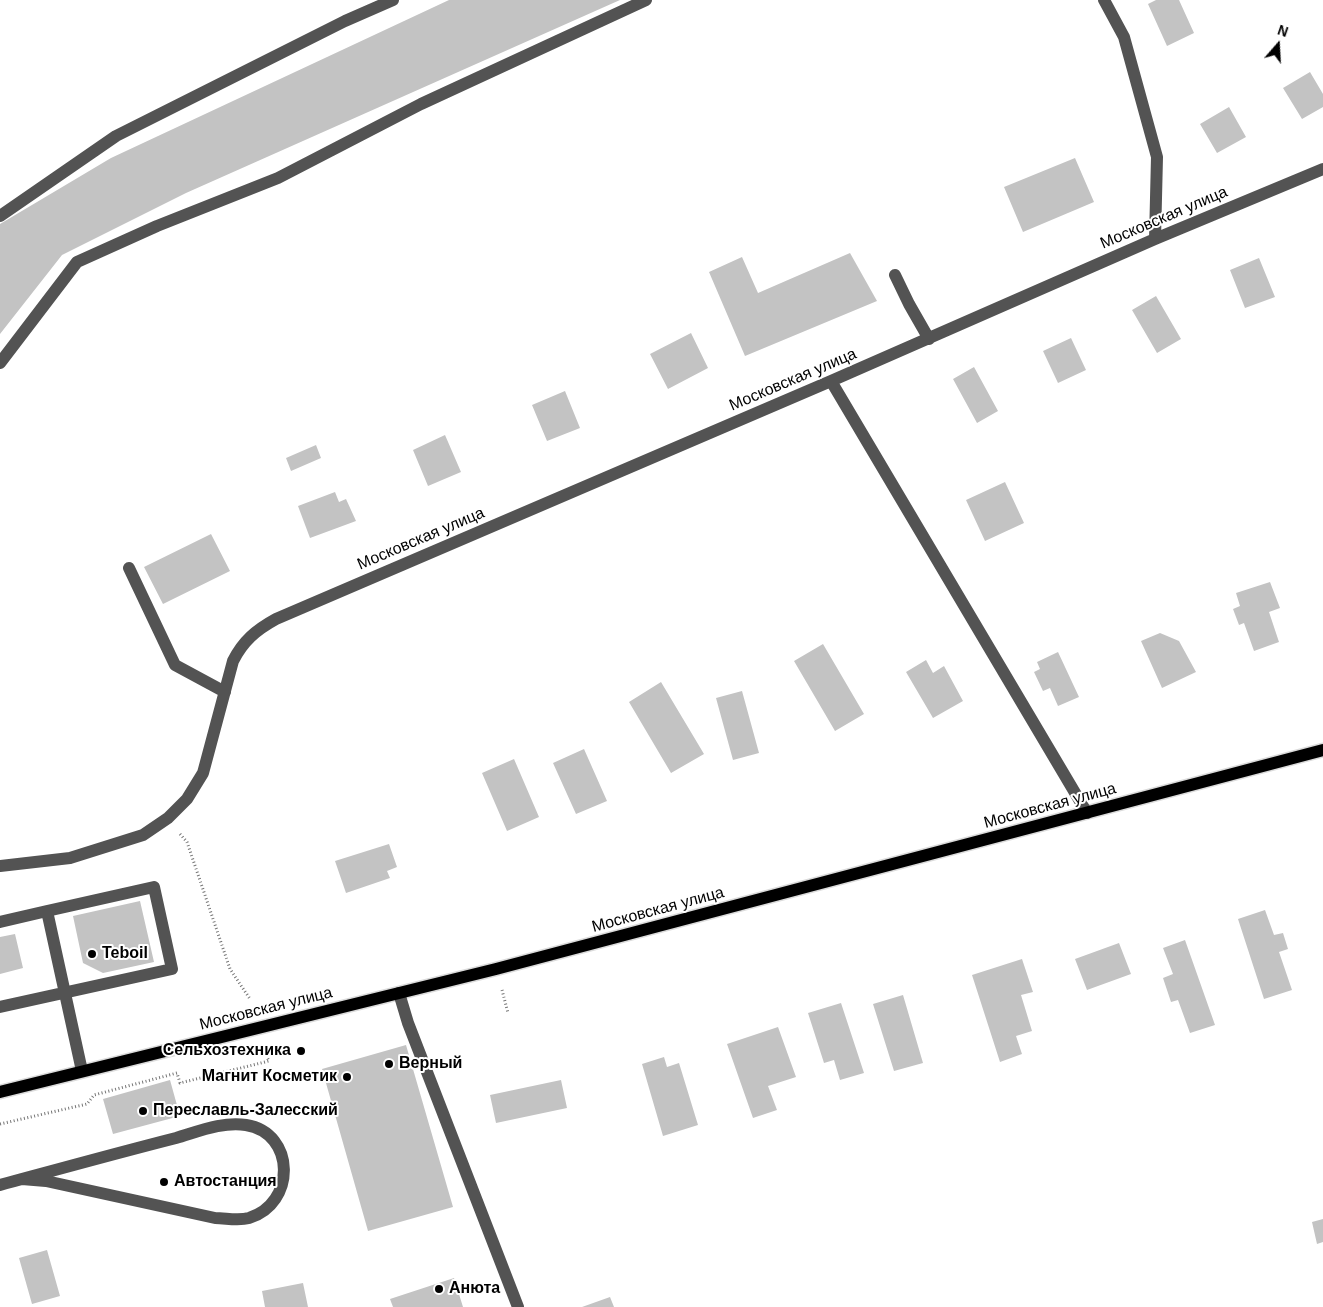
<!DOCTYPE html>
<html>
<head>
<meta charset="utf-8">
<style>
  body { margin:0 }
  #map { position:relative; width:1323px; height:1307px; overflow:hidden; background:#fff; font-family:Helvetica,sans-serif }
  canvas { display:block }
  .north { position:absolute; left:1253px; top:20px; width:50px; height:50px; -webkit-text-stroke:4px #fff; paint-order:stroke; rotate:19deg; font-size:14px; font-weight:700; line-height:20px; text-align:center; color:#000 }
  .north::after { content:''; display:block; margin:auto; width:18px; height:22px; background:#000; clip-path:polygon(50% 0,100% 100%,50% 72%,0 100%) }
</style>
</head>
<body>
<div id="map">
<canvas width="1323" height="1307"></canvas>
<div class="north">N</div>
</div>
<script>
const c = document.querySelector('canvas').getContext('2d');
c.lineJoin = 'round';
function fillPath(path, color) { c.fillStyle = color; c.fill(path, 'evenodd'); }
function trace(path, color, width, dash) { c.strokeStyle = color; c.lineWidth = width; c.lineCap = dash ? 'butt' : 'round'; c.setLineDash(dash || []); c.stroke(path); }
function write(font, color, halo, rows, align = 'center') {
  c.font = font + ' Helvetica,sans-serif'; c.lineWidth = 4; c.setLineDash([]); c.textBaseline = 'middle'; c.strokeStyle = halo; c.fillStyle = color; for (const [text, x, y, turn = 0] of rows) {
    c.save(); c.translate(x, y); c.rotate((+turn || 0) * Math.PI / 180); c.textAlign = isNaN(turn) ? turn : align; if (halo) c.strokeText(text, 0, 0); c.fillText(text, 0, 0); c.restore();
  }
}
const building = new Path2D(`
  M 449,0 L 620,0 L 186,193 L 62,255 L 0,334 L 0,224 L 111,158 Z
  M 1156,0 L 1179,0 L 1194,33 L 1167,46 L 1148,4 Z
  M 1310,72 L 1323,94 L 1323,107 L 1302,119 L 1283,88 Z
  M 1229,107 L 1246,137 L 1217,153 L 1200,124 Z
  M 1075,158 L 1094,202 L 1023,232 L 1004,187 Z
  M 850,253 L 877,301 L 745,356 L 709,272 L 742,257 L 758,293 Z
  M 1259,258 L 1275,297 L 1245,308 L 1230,270 Z
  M 1156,296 L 1181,339 L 1157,353 L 1132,310 Z
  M 691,333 L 708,368 L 668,389 L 650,354 Z
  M 1071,338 L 1086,370 L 1058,383 L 1043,351 Z
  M 974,367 L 998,411 L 977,423 L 953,379 Z
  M 565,391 L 580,428 L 547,441 L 532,405 Z
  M 445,435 L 461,472 L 428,486 L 413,450 Z
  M 316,445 L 321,458 L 291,471 L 286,458 Z
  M 1005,482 L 1024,523 L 985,541 L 966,500 Z
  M 335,492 L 339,502 L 346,499 L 356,521 L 310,538 L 298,506 Z
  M 211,534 L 230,571 L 163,604 L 144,567 Z
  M 1270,582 L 1280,608 L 1269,612 L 1279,642 L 1254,651 L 1244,623 L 1239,625 L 1233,609 L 1240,606 L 1236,593 Z
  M 1160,633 L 1179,641 L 1196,672 L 1162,688 L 1141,641 Z
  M 823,644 L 864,714 L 835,731 L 794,661 Z
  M 1058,652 L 1079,697 L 1058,706 L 1050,688 L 1043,691 L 1034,672 L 1040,669 L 1037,662 Z
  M 926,660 L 933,673 L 944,666 L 963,701 L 933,718 L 906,672 Z
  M 661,682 L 704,754 L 671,773 L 629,702 Z
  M 742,691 L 759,753 L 733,760 L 716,698 Z
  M 584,749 L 607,801 L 576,814 L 553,763 Z
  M 514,759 L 539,817 L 507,831 L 482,773 Z
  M 389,844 L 397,867 L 387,871 L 390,878 L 346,893 L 335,861 Z
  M 140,901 L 154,962 L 103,973 L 83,963 L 73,916 Z
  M 1265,910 L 1274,935 L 1283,933 L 1288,949 L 1279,952 L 1292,990 L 1264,999 L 1238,919 Z
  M 15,934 L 23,968 L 0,974 L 0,937 Z
  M 1185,940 L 1215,1025 L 1190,1033 L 1178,1000 L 1171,1002 L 1163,978 L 1173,974 L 1163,948 Z
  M 1119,943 L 1131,974 L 1087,990 L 1075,959 Z
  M 1022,959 L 1033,992 L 1021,995 L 1032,1031 L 1016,1036 L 1022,1054 L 1000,1062 L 972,975 Z
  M 903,995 L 923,1063 L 894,1071 L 873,1004 Z
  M 841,1003 L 864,1073 L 840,1080 L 834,1060 L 824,1063 L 808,1013 Z
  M 778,1027 L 796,1077 L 768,1086 L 777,1110 L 753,1118 L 727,1044 Z
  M 406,1045 L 453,1207 L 368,1231 L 322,1069 Z
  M 664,1057 L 667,1067 L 679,1063 L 698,1125 L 663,1136 L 642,1064 Z
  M 170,1080 L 180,1116 L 113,1134 L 103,1099 Z
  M 561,1080 L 567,1108 L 496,1123 L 490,1095 Z
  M 1323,1219 L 1323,1242 L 1317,1244 L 1312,1222 Z
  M 47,1250 L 60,1296 L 32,1304 L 19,1258 Z
  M 454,1278 L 463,1307 L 393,1307 L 390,1299 Z
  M 303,1283 L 308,1307 L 265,1307 L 262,1291 Z
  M 610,1297 L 614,1307 L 582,1307 Z`);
const path = new Path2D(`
  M 180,834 L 187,842 L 230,969 L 250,999
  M 502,990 L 508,1013
  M 0,1124 L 87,1104 L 94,1095 L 177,1073 L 180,1083 L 269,1061 L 267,1057`);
const minor = new Path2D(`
  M 1104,0 L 1124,37 L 1157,157 L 1155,239
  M 0,216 L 116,136 L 345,21 L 393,0
  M 895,275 L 909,304 L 929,339
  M 0,363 L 77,262 L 157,226 L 278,178 L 421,104 L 646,0
  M 831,381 L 1087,813
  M 129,568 L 175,665 L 225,692
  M 0,866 L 70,858 L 143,835 L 168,818 L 187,799 L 203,773 L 233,661 C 243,641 256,630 276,619 L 831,381 L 1155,239 L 1323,169
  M 0,922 L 47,911
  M 399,993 L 408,1023 L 518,1307
  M 0,1007 L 172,969 L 154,887 L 47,911 L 82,1071
  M 0,1185 C 59,1169 117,1153 176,1138 C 197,1132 223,1121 246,1125 C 296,1133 296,1204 249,1218 C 238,1221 226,1218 215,1218 L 46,1181 L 22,1179`);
const major = new Path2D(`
  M 0,1092 L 496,969 L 1323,750`);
const markers = [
  [92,954,5,"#000"],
  [301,1051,5,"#000"],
  [389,1064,5,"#000"],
  [347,1077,5,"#000"],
  [143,1111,5,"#000"],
  [164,1182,5,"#000"],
  [439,1289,5,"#000"]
];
const streetNames = [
  ["Московская улица",1164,218,-23],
  ["Московская улица",793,380,-23],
  ["Московская улица",421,539,-23],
  ["Московская улица",1050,806,-15],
  ["Московская улица",658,910,-15],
  ["Московская улица",266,1009,-14]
];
const poiNames = [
  ["Teboil",102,954],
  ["Сельхозтехника",291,1051,"right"],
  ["Верный",399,1064],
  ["Магнит Косметик",337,1077,"right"],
  ["Переславль-Залесский",153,1111],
  ["Автостанция",174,1182],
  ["Анюта",449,1289]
];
fillPath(building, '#c3c3c3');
trace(major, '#dbdbdb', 15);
trace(path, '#757575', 3, [1, 2.5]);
trace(minor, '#535353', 12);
trace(major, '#000', 12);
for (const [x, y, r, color] of markers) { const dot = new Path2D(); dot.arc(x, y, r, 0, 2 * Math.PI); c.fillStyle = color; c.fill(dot); trace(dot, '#fff', 2); }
write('16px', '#000', '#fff', streetNames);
write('bold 16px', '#000', '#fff', poiNames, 'left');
</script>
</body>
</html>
